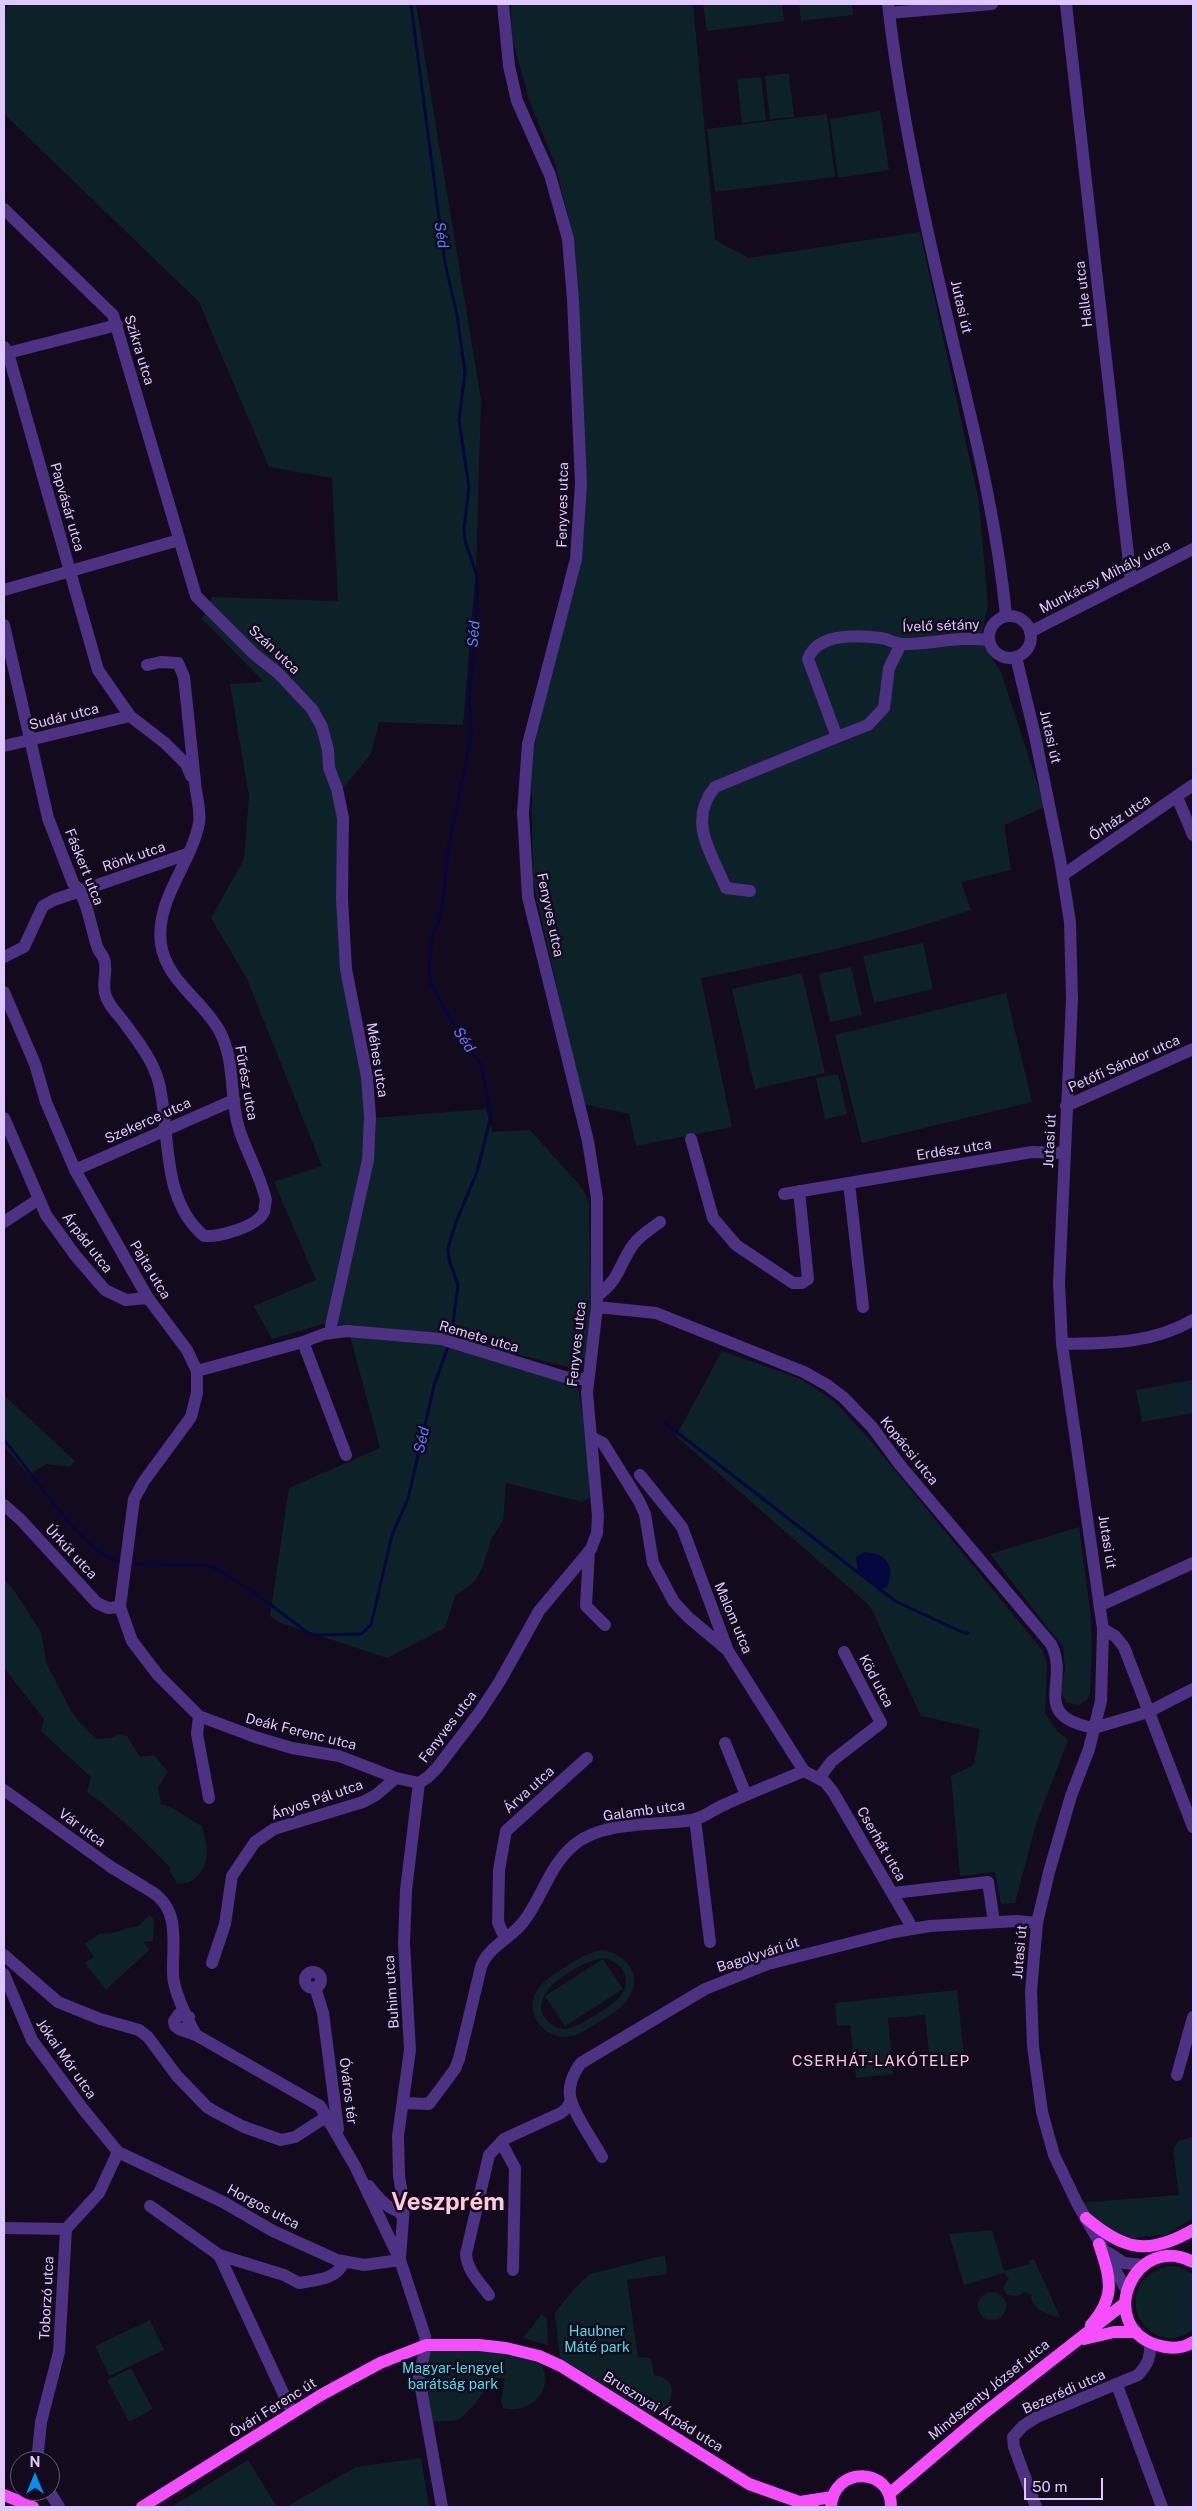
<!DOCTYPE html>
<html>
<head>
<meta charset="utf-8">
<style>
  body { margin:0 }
  #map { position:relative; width:1197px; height:2511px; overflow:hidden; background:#140a1e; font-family:"Public Sans",sans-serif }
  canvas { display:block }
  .frame { position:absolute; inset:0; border:5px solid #dfc7ff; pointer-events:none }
  .north { position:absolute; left:10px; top:2451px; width:50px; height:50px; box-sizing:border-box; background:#140a1e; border:1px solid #655678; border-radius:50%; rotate:0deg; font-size:14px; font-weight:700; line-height:20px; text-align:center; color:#dfc7ff }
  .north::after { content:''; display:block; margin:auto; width:18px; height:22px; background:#008ef2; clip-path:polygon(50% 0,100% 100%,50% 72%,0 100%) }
  .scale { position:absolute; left:1024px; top:2478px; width:79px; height:22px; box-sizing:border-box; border:2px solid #dfc7ff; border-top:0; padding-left:6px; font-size:15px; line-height:18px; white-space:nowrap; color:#dfc7ff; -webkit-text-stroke:4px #140a1e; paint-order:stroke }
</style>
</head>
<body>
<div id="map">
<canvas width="1197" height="2511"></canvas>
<div class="frame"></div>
<div class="north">N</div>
<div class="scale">50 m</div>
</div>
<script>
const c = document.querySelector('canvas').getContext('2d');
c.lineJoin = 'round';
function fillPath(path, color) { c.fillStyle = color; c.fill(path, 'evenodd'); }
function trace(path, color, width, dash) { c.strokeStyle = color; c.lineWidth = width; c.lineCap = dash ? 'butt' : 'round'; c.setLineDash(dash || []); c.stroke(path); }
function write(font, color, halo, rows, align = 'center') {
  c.font = font + ' "Public Sans",sans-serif'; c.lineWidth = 5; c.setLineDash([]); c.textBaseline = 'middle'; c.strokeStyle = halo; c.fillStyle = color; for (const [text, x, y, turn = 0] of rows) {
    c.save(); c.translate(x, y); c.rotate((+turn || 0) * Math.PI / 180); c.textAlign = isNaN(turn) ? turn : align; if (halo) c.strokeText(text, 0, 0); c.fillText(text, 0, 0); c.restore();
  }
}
const green = new Path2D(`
  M 9,4 L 416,4 L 481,400 L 476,567 L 463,725 L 379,722 L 371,754 L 337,796 L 339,901 L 373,1118 L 486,1109 L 492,1132 L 530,1130 L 583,1189 L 589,1203 L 591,1308 L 585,1365 L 568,1367 L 516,1354 L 511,1367 L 578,1386 L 587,1442 L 590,1497 L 582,1502 L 506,1483 L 503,1520 L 492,1538 L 483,1566 L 475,1581 L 455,1596 L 445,1628 L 387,1658 L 278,1622 L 270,1616 L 289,1488 L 380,1448 L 349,1332 L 330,1322 L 272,1339 L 254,1306 L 316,1280 L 274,1182 L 322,1166 L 247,979 L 211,918 L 244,859 L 249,796 L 230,684 L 264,682 L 202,619 L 212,597 L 338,601 L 332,478 L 269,467 L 199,302 L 4,114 L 4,11 Z
  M 511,4 L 693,4 L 715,240 L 749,258 L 920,232 L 979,502 L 988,605 L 980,640 L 1001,672 L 1045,807 L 1004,825 L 1011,870 L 961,882 L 971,910 C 883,940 792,960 701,978 L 732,1127 L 636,1146 L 629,1114 L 583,1104 L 533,881 L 531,760 L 572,585 L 580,339 L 575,245 L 556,167 L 529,100 L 512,38 Z
  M 703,4 L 782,4 L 784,21 L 707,31 Z
  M 799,4 L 852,4 L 853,15 L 801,21 Z
  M 789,73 L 794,117 L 770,119 L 765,76 Z
  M 761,77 L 766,120 L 742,123 L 737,79 Z
  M 880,111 L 889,170 L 838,178 L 830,119 Z
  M 827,114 L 835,177 L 715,192 L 707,129 Z
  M 923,943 L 933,989 L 874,1003 L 863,956 Z
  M 851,967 L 862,1015 L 830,1022 L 819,974 Z
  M 802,973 L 825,1073 L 755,1089 L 732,989 Z
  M 1006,993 L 1032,1102 L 862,1143 L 835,1035 Z
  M 838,1074 L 847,1114 L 825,1119 L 816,1078 Z
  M 722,1351 L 801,1379 L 834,1401 L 871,1441 L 1043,1651 L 1047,1664 L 1045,1713 L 1057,1731 L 1068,1740 L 1036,1824 L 1015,1903 L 1001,1904 L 995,1872 L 960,1876 L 951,1776 L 974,1765 L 980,1729 L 921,1716 L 870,1606 L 676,1436 Z
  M 1193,1380 L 1193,1413 L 1142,1422 L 1136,1390 Z
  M 4,1395 L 75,1461 L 70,1467 L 46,1464 L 29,1475 L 4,1446 Z
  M 1079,1527 L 1090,1610 L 1092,1645 L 1090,1693 L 1087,1700 L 1079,1705 L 1067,1703 L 1061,1693 L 1065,1668 L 1063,1647 L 990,1554 Z
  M 4,1579 L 13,1589 L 41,1632 L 47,1665 L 74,1716 L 96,1739 L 111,1738 L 119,1734 L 127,1736 L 140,1757 L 154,1755 L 168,1772 L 158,1787 L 161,1804 C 178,1808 187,1819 202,1826 C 207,1844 212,1865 195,1878 C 189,1883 185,1884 177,1883 L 170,1872 L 170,1867 C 143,1840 118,1814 87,1792 L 91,1777 L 41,1731 L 44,1719 L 4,1668 Z
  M 149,1915 L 154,1919 L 153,1941 L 143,1942 L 150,1949 L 106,1990 L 85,1963 L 94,1957 L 85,1944 L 100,1933 C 112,1936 125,1927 139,1926 Z
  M 603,1950 C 629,1955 646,1980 625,2003 C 618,2011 606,2017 597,2023 C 587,2029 578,2036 566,2037 C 556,2037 545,2032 539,2024 C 521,1996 544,1980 565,1967 C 578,1959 588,1952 603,1950 ZM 603,1958 C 622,1961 634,1980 620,1997 C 612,2006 576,2029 564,2029 C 556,2029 549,2024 545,2018 C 527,1991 582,1961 603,1958 Z
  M 603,1959 L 623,1989 L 565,2026 L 545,1996 Z
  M 957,1990 L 965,2066 L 931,2069 L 925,2015 L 888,2018 L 893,2074 L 856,2078 L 850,2025 L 837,2026 L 835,2003 Z
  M 1193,2137 L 1193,2218 L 1168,2234 L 1116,2240 L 1077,2203 L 1179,2195 L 1173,2150 L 1178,2141 Z
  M 992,2230 L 1004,2271 L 1029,2264 L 1029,2261 L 1034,2259 L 1060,2317 C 1047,2315 1037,2311 1031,2299 L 1032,2295 L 1025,2292 L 1018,2296 L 1007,2295 L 1003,2288 L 1009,2278 L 1004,2273 L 964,2285 L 949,2234 Z
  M 665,2255 L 667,2274 L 627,2280 L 638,2357 L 651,2358 L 654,2375 C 674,2379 675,2389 668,2407 L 654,2413 L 638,2414 L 561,2366 L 555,2313 L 574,2289 L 590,2274 Z
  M 1168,2266 L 1180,2267 L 1193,2274 L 1193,2329 C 1150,2365 1102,2285 1168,2266 Z
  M978 2306a14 14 0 1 1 28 0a14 14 0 1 1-28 0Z
  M 542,2314 L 547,2319 L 548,2345 L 523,2338 Z
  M 150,2320 L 164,2350 L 109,2376 L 95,2346 Z
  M 426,2345 L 539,2356 C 541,2364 545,2372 545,2379 C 546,2400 521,2414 503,2408 L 501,2401 L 505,2378 L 495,2378 C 487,2387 467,2416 459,2419 C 450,2422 437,2421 427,2422 L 419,2377 Z
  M 131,2368 L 153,2409 L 129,2422 L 107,2380 Z
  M 421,2458 L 429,2507 L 286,2507 L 356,2467 Z
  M 248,2460 L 277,2507 L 171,2507 Z`);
const water = new Path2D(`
  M 865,1552 C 888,1554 895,1566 887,1587 L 879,1589 L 858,1573 L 856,1557 Z`);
const stream = new Path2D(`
  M 411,4 L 445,263 L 457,315 L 465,372 L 459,420 L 469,487 L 464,529 L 465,541 L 477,576 L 477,618 L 469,697 L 471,736 L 448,850 L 442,909 L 432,938 L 429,968 L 431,984 L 438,997 L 468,1050 L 481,1064 L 491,1116 L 477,1172 L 456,1222 L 448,1248 L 449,1260 L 458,1285 L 451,1338
  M 665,1423 L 895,1601 L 964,1633 L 968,1633
  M 4,1440 C 29,1468 86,1559 124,1563
  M 130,1564 L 204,1565 L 213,1567 L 255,1593 L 308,1633 L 317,1635 L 361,1634 L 371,1625 L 392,1535 L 408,1499 L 434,1386 L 449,1344`);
const minor = new Path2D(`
  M 888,4 C 901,116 926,228 952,338 C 974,429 997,522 1006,616
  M 1066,4 L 1131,581
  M 889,13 L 992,4
  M 4,209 L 113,315 L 196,596 L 254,654 L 278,673 L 312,709 L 322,727 L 328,750 L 329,768 L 337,789 L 343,818 L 342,899 L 346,969 L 367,1077 L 370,1117 L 368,1160 L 331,1326 L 333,1332
  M 4,347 L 8,353 L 98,670 L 130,716 L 165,743 L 186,764 L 191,776
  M 4,354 L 117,325
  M 4,590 L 179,540
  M989 637a21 21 0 1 1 42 0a21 21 0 1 1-42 0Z
  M 4,625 L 48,818 L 73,883 C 88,899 90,925 97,946 C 98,951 102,954 104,959 C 108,970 102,982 105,993 C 107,1004 117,1013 123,1021 C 137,1040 153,1060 159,1083 C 171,1134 160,1199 204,1236 C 219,1237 257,1227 264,1212 C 265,1208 265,1203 266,1200 C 260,1175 247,1153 239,1129 C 229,1096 236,1061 219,1030 C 202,1000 166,980 161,944 C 155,899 191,865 199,823 C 201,809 196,796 195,782 C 191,747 188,712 184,677 L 178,663 L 161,662 L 147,665
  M 1030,632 L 1193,549
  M 1016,657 L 1035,736 L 1060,859 L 1070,922 L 1072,999 L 1059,1283 L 1062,1344 L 1103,1629 L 1101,1701 L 1089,1749 L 1071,1796 L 1049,1872 L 1037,1923 L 1031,1991 L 1033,2046 L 1042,2112 L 1054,2155 L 1077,2203 L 1126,2289
  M 837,737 L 868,725 L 884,708 L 889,668 L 901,644
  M 4,746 L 130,716
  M 1177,797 L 1193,835
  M 1063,875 L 1193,785
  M 750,891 L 726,888 C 711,852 687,821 715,787 L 837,737 L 808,659 C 817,633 858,635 881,638 C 888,639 896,644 903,644 C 932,644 960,636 989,640
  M 4,957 L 24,947 L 43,906 L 54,900 L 187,854
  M 4,992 L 35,1064 L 46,1102 L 75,1170 L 148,1298 L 187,1350 L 197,1371 L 197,1393 L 191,1417 L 144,1481 L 134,1499 L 120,1607 L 132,1641 L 158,1675 L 199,1716 L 255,1737 L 292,1748 L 339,1756 L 396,1778 L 419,1783
  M 1066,1106 L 1193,1049
  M 4,1118 L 46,1215 L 75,1255 L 105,1290 L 126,1300 L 148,1298
  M 691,1139 L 713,1218 L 736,1245 L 793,1283 L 802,1283 L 808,1279 L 799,1191
  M 75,1170 L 234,1100
  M 849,1183 L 863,1307
  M 784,1194 L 1032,1152 L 1064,1153
  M 4,1222 L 39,1199
  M 597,1296 C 621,1278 618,1266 633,1245 C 640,1235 651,1229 660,1222
  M 597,1307 L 656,1313 L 804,1372 L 827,1385 L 843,1397 L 872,1427 L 900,1465 L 1051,1644 C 1071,1683 1028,1715 1094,1728
  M 303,1342 L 346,1455
  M 1062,1344 C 1108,1343 1152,1344 1193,1320
  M 197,1371 L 303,1342 L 324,1334 L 347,1331 L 441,1339 L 565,1377 L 587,1380
  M 591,1437 L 603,1443 L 639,1501 L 645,1514 L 653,1563 L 674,1602 L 688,1617 L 726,1649
  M 640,1475 L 682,1527 L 728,1651 L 804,1771
  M 4,1505 L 21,1520 L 97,1603 L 108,1608 L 120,1607
  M 589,1551 L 586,1606 L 605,1625
  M 1101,1605 L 1193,1563
  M 1103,1629 L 1115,1636 L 1124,1647 L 1193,1827
  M 199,1716 L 197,1734 L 209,1798
  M 1094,1728 L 1148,1712 L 1193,1689
  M 725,1743 L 746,1795
  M 819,1778 L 832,1761 L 881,1723 L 844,1652
  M 419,1783 L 428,1777 L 437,1768 L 479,1713 L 500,1681 L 539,1611 L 591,1549 L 597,1533 L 598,1516 L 587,1393 L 597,1307 L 597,1198 L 588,1141 L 528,897 L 523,813 L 528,744 L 576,559 L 581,483 L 573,300 L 568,239 L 550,175 L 517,101 L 509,66 L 503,4
  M 4,1790 L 111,1867 L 144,1887
  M 695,1819 L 710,1942
  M 147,1889 C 182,1907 172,1942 173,1974 C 173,1990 188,2021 196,2035
  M 893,1893 L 988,1882 L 994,1922
  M 507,1937 L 502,1932 L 498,1922 L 499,1870 L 506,1831 L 587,1758
  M 4,1955 L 58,2002 L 100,2019 L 139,2030 L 148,2037 L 177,2076 L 207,2107 L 217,2113 L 244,2127 L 281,2140 L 295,2137 L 326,2117
  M 212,1963 L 225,1924 L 232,1876 L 255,1842 L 274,1829 L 363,1802 L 376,1795 L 396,1778
  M305 1980a8 8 0 1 1 16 0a8 8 0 1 1-16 0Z
  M 4,1974 L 32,2040 L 83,2109 L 118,2152 L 223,2202 L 273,2231 L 337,2260 L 364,2265 L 400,2260
  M 315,1987 L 323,2013 L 338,2129
  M 187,2028 L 179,2029 L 175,2026 L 174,2021 L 179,2014 L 189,2017
  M 179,2029 L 196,2035 L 320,2106 L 355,2166 L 400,2260 L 425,2336 L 426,2345 L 419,2377 L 442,2507
  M 1177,2075 L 1193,2017
  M 403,2103 L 429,2104 L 455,2069 L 459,2059 L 481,1967 C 488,1946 512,1938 524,1921 C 543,1896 549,1866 574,1845 C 603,1820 657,1826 692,1820 C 704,1818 715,1808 726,1804 C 752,1792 778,1782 804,1771 L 825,1782 L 833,1792 L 913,1929
  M 501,2142 L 515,2168 L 513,2270
  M 602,2157 C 594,2142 575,2116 571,2100 C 567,2088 573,2073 581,2063 L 705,1989 L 768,1964 L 894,1932 L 930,1926 L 1017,1921 L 1037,1923
  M 369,2186 C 375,2194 382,2203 391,2208 C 397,2211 400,2211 403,2218
  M 150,2206 L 219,2255 L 284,2275 L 299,2283 C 316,2280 336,2280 344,2262
  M 4,2228 L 66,2229
  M 1109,2253 L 1124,2263 L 1143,2265
  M 219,2255 L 292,2412
  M 400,2258 L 404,2206 L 399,2176 L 398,2136 L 410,2050 L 404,1943 L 406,1890 L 419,1783
  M 489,2295 C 479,2282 467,2270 466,2254 L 489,2155 L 504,2139 L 561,2113 L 567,2108 L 571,2100
  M 1117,2385 L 1162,2507
  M 37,2461 L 41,2422 L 59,2352 L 66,2229 L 99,2193 L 118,2152
  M 49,2491 L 59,2507
  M 1036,2507 L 1014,2447 L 1013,2437 L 1023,2426 L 1037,2417 L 1138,2375 C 1148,2364 1151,2357 1150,2343`);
const major = new Path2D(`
  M 1086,2218 C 1124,2250 1148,2256 1193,2230
  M 1193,2262 C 1135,2231 1094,2325 1157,2345 C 1169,2349 1182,2349 1193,2342
  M 1091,2325 C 1117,2295 1110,2278 1099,2244
  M 1084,2339 L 1114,2332 L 1136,2332
  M 889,2494 L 983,2414 L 1125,2303
  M 4,2495 L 33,2507
  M 800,2502 L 832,2497
  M 142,2507 L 321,2395 L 380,2363 L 426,2345 L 479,2345 L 506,2348 L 539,2356 L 561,2366 L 749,2484 L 813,2507
  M 831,2507 C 833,2465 892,2467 891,2507`);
const streetNames = [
  ["Halle utca",1084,294,-97],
  ["Jutasi út",961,307,77],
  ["Szikra utca",139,350,73],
  ["Fenyves utca",563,505,-89],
  ["Papvásár utca",67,507,74],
  ["Munkácsy Mihály utca",1105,577,-27],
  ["Ívelő sétány",941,626,-2],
  ["Szán utca",274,650,43],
  ["Sudár utca",64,717,-14],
  ["Jutasi út",1050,737,77],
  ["Őrház utca",1120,818,-34],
  ["Rönk utca",134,857,-19],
  ["Fáskert utca",84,867,68],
  ["Fenyves utca",550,915,78],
  ["Méhes utca",377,1060,81],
  ["Petőfi Sándor utca",1124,1064,-24],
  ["Fűrész utca",246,1083,80],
  ["Szekerce utca",148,1121,-24],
  ["Jutasi út",1050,1141,-87],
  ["Erdész utca",954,1150,-9],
  ["Árpád utca",87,1243,52],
  ["Pajta utca",150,1270,59],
  ["Remete utca",479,1337,16],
  ["Fenyves utca",577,1344,-84],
  ["Kopácsi utca",909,1451,51],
  ["Jutasi út",1107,1542,81],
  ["Úrkút utca",71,1552,47],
  ["Malom utca",733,1618,67],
  ["Köd utca",876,1681,62],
  ["Fenyves utca",448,1727,-53],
  ["Deák Ferenc utca",301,1732,14],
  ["Árva utca",529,1790,-42],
  ["Ányos Pál utca",317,1800,-19],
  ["Galamb utca",644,1811,-8],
  ["Vár utca",82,1828,36],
  ["Cserhát utca",881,1844,60],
  ["Jutasi út",1020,1952,-85],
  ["Bagolyvári út",758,1955,-18],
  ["Buhim utca",392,1992,-94],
  ["Jókai Mór utca",66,2059,55],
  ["Óváros tér",348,2091,83],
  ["Horgos utca",263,2207,28],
  ["Toborzó utca",47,2298,-87],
  ["Mindszenty József utca",989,2390,-39],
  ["Bezerédi utca",1064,2392,-24],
  ["Óvári Ferenc út",273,2408,-32],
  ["Brusznyai Árpád utca",663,2412,32]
];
const parkNames = [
  ["Haubner",597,2332],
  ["Máté park",597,2348],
  ["Magyar-lengyel",453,2369],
  ["barátság park",453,2385]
];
const waterNames = [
  ["Séd",441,235,82],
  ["Séd",474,634,-85],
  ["Séd",464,1040,57],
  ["Séd",422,1440,-77]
];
const neighbourhoodNames = [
  ["CSERHÁT-LAKÓTELEP",881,2061]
];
const townNames = [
  ["Veszprém",448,2203]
];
fillPath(green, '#0d2129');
fillPath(water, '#04073d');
trace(stream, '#04073d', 3);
trace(minor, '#4d3182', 12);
trace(major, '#f44eff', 12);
write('14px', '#dfc7ff', '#140a1e', streetNames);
write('14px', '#49dfe9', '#140a1e', parkNames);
write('italic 15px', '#557bff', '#140a1e', waterNames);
c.letterSpacing = '1px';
write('15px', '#ffc9db', '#140a1e', neighbourhoodNames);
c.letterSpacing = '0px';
write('bold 24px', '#ffc9db', '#140a1e', townNames);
</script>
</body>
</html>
